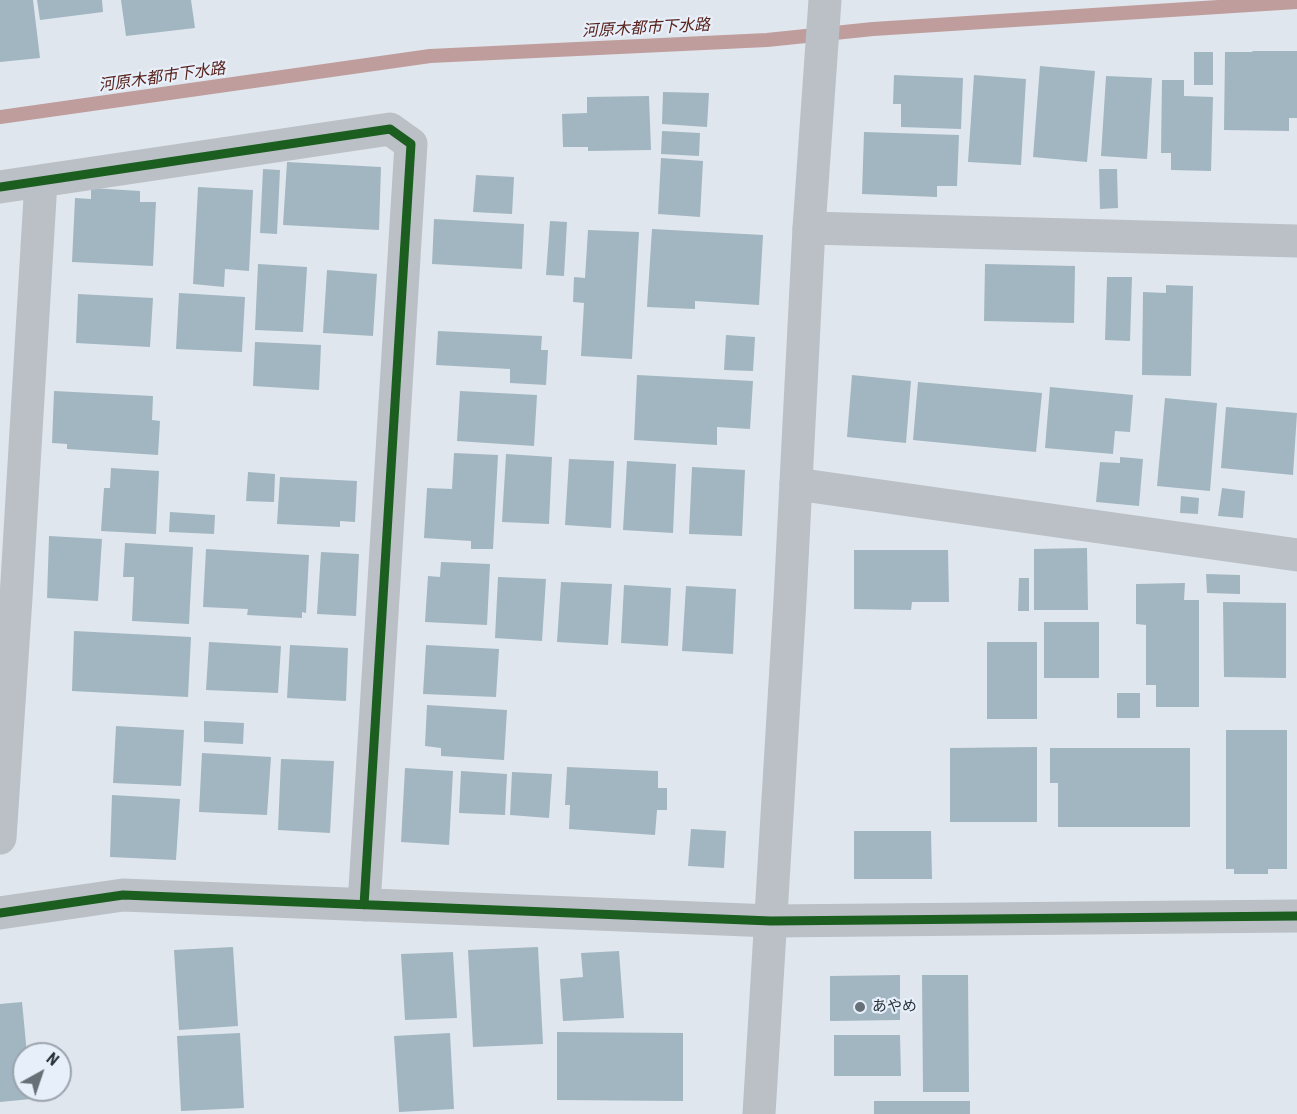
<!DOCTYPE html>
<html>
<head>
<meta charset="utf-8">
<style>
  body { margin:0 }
  #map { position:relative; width:1297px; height:1114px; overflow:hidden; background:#e0e6ed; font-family:"Roboto Condensed",sans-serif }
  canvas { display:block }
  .north { position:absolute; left:12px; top:1042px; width:60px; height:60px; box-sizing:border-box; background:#e7effa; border:2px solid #9ba3ac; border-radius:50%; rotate:40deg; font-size:16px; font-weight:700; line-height:24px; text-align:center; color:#283137 }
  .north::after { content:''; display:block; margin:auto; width:21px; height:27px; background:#687077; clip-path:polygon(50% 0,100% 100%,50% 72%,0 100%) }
</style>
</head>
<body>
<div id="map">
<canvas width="1297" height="1114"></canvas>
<div class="north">N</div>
</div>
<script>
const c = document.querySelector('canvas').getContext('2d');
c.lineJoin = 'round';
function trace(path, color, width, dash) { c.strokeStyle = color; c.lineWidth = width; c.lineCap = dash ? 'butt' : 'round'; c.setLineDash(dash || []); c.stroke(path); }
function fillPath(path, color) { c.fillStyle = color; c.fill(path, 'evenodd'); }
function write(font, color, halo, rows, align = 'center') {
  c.font = font + ' "Roboto Condensed","Noto Sans JP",sans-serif'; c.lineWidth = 4.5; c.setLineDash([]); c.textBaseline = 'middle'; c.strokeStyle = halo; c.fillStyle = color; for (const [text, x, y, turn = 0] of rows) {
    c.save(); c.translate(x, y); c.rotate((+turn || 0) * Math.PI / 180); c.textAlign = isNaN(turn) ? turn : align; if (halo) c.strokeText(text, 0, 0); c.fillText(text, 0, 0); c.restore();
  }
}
const stream = new Path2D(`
  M 0,117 L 430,56 L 767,40 L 873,29 L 1297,2`);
const building = new Path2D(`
  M 0,0 L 33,0 L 40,58 L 0,62 Z
  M 37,0 L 102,0 L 103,12 L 40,20 Z
  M 121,0 L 191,0 L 195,28 L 126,36 Z
  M 1252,51 L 1297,51 L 1297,118 L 1289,118 L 1289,131 L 1224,130 L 1225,52 L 1253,52 Z
  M 1194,52 L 1213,52 L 1213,85 L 1194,85 Z
  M 1040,66 L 1095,71 L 1087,162 L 1033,157 Z
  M 894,75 L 963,78 L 961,129 L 901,127 L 901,104 L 893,104 Z
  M 974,75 L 1026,79 L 1021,165 L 968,162 Z
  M 1106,76 L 1152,78 L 1147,159 L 1101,156 Z
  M 1162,80 L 1184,80 L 1184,96 L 1213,97 L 1211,171 L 1171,170 L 1171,153 L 1161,153 Z
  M 663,92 L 709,93 L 707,127 L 662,124 Z
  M 649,96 L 651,150 L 588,151 L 588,147 L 563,147 L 562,114 L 587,113 L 587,97 Z
  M 662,131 L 700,133 L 699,156 L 661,154 Z
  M 864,132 L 959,135 L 957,186 L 937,186 L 937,197 L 862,194 Z
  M 661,158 L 703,161 L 700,217 L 658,214 Z
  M 287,162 L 381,167 L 379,230 L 283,225 Z
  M 263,169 L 280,170 L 277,234 L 260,233 Z
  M 1099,169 L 1117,169 L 1118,208 L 1100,209 Z
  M 476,175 L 514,177 L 512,214 L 473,212 Z
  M 198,187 L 253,190 L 249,271 L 225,269 L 224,287 L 193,284 Z
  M 91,188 L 140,191 L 140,202 L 156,202 L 153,266 L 72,262 L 75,198 L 91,199 Z
  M 434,219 L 524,224 L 522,269 L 432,264 Z
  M 550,221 L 567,222 L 564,276 L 546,275 Z
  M 652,229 L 763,235 L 759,305 L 695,301 L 695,309 L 647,307 Z
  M 588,230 L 639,232 L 632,359 L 581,356 L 584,303 L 573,302 L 574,277 L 585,278 Z
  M 258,264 L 307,267 L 303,332 L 255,330 Z
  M 985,264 L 1075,266 L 1074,323 L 984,321 Z
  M 327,270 L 377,274 L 373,336 L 323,333 Z
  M 1107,277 L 1132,277 L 1130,341 L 1105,340 Z
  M 1166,285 L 1193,286 L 1191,376 L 1142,375 L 1143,292 L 1166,293 Z
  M 179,293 L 245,297 L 242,352 L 176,349 Z
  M 78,294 L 153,298 L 150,347 L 76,343 Z
  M 438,331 L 542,336 L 541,350 L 548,350 L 546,385 L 510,383 L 510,369 L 436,365 Z
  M 726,335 L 755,337 L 753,371 L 724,370 Z
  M 255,342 L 321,345 L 319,390 L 253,386 Z
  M 637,375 L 753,381 L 750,429 L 717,427 L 717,445 L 634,440 Z
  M 852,375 L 911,381 L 906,443 L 847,437 Z
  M 918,382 L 1042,393 L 1036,452 L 913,440 Z
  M 1050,387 L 1133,395 L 1130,432 L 1115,431 L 1113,454 L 1045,448 Z
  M 54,391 L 153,396 L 152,420 L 160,421 L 158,455 L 67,449 L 67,444 L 52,443 Z
  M 460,391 L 537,395 L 534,446 L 457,441 Z
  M 1165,398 L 1217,403 L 1210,491 L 1157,486 Z
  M 1226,407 L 1297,413 L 1293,475 L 1221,468 Z
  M 454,453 L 498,455 L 493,549 L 471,549 L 471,541 L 424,538 L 427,488 L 452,489 Z
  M 506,454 L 552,457 L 549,524 L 502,522 Z
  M 1120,457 L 1143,459 L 1139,506 L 1096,502 L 1100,462 L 1120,463 Z
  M 569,459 L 614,461 L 611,528 L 565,525 Z
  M 627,461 L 676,464 L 673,533 L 623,530 Z
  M 692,467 L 745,470 L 742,536 L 689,534 Z
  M 111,468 L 159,471 L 156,534 L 101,531 L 104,488 L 110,488 Z
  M 248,472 L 275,474 L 274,502 L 246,501 Z
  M 280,477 L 357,481 L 355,522 L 340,521 L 340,527 L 277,524 Z
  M 1222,488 L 1245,491 L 1243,518 L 1218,516 Z
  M 1181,496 L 1199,498 L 1198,514 L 1180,513 Z
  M 170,512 L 215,515 L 214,534 L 169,532 Z
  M 49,536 L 102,539 L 98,601 L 47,598 Z
  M 125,543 L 193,547 L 189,624 L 132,621 L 134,577 L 123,577 Z
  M 1087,548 L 1088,610 L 1034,610 L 1034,549 Z
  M 206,549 L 309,555 L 306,613 L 302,612 L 302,618 L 247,615 L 248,609 L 203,607 Z
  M 854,550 L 948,550 L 949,602 L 912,602 L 911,610 L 854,609 Z
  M 321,552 L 359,554 L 356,616 L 317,614 Z
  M 441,562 L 490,564 L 487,625 L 425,622 L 428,576 L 440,577 Z
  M 1206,574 L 1240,575 L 1240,594 L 1207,593 Z
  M 498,577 L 546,579 L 542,641 L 495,638 Z
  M 1019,578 L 1029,578 L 1029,611 L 1018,611 Z
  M 561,582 L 612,584 L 608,645 L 557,642 Z
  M 1185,583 L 1184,600 L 1199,600 L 1199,707 L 1156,707 L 1156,685 L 1146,685 L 1146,625 L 1136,624 L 1136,584 Z
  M 624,585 L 671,588 L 668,646 L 621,643 Z
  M 686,586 L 736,589 L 733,654 L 682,651 Z
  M 1223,602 L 1286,603 L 1286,678 L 1224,677 Z
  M 1044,622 L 1099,622 L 1099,678 L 1044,678 Z
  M 74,631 L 191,637 L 188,697 L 72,691 Z
  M 209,642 L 281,646 L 278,693 L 206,690 Z
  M 987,642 L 1037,642 L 1037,719 L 987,719 Z
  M 290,645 L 348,648 L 346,701 L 287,698 Z
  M 426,645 L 499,649 L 496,697 L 423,694 Z
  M 1117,693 L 1140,693 L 1140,718 L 1117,718 Z
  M 427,705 L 507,710 L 504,760 L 441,756 L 441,748 L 425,746 Z
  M 204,721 L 244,723 L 243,744 L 204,742 Z
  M 116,726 L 184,730 L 181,786 L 113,783 Z
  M 1226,730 L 1287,730 L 1287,869 L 1268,869 L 1268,874 L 1234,874 L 1234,869 L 1226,869 Z
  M 1037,747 L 1037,822 L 950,822 L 950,748 Z
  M 1050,748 L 1190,748 L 1190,827 L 1058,827 L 1058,783 L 1050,783 Z
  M 202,753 L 271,757 L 267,815 L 199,812 Z
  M 281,759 L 334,761 L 330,833 L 278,830 Z
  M 567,767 L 658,771 L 658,788 L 667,788 L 667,810 L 657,810 L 655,835 L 569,829 L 570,805 L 565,805 Z
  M 405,768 L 453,771 L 449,845 L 401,842 Z
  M 461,771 L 507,774 L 505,815 L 459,813 Z
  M 512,772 L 552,774 L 549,818 L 510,815 Z
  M 112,795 L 180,799 L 176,860 L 110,857 Z
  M 691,829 L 726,831 L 724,868 L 688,866 Z
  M 854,831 L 931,831 L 932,879 L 854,879 Z
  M 233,947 L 238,1026 L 179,1030 L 174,950 Z
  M 538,947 L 543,1044 L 473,1047 L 468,950 Z
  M 619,951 L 624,1018 L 563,1021 L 560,979 L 583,977 L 581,953 Z
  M 453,952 L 457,1018 L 405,1020 L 401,954 Z
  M 900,975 L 900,1020 L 830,1021 L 830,976 Z
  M 922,975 L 968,975 L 969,1092 L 923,1092 Z
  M 22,1002 L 27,1054 L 24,1054 L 24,1090 L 31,1090 L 31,1099 L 0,1102 L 0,1004 Z
  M 557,1032 L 683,1033 L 683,1101 L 557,1100 Z
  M 240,1033 L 244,1108 L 181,1111 L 177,1036 Z
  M 450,1033 L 454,1109 L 399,1112 L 394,1036 Z
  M 834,1035 L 900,1035 L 901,1076 L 834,1076 Z
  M 874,1101 L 970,1101 L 970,1114 L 874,1114 Z`);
const minor = new Path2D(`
  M 0,187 L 390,129 L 411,144 L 364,905
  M 809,228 L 1297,241
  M 796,484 L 1297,555
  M 0,838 L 16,598 L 41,181
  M 0,913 L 123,895 L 771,921 L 1297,916`);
const tertiary = new Path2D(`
  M 759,1114 L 790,600 L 809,228 L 825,0`);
const cycleway = new Path2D(`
  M 0,187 L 390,129 L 411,144 L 364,905
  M 0,913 L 123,895 L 771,921 L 1297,916`);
const markers = [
  [860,1007,6,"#687077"]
];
const poiNames = [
  ["あやめ",872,1007]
];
const waterNames = [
  ["河原木都市下水路",646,29,-3],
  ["河原木都市下水路",162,78,-8]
];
trace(stream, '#be9d9c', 14);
fillPath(building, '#a1b6c1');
trace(minor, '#bac0c6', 33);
trace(tertiary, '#bac0c6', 33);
trace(cycleway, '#1b5e20', 9);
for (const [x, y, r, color] of markers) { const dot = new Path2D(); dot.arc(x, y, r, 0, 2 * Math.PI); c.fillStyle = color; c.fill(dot); trace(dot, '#e7effa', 2); }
write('15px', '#283137', '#e7effa', poiNames, 'left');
write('italic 16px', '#59231c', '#e7effa', waterNames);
</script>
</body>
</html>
